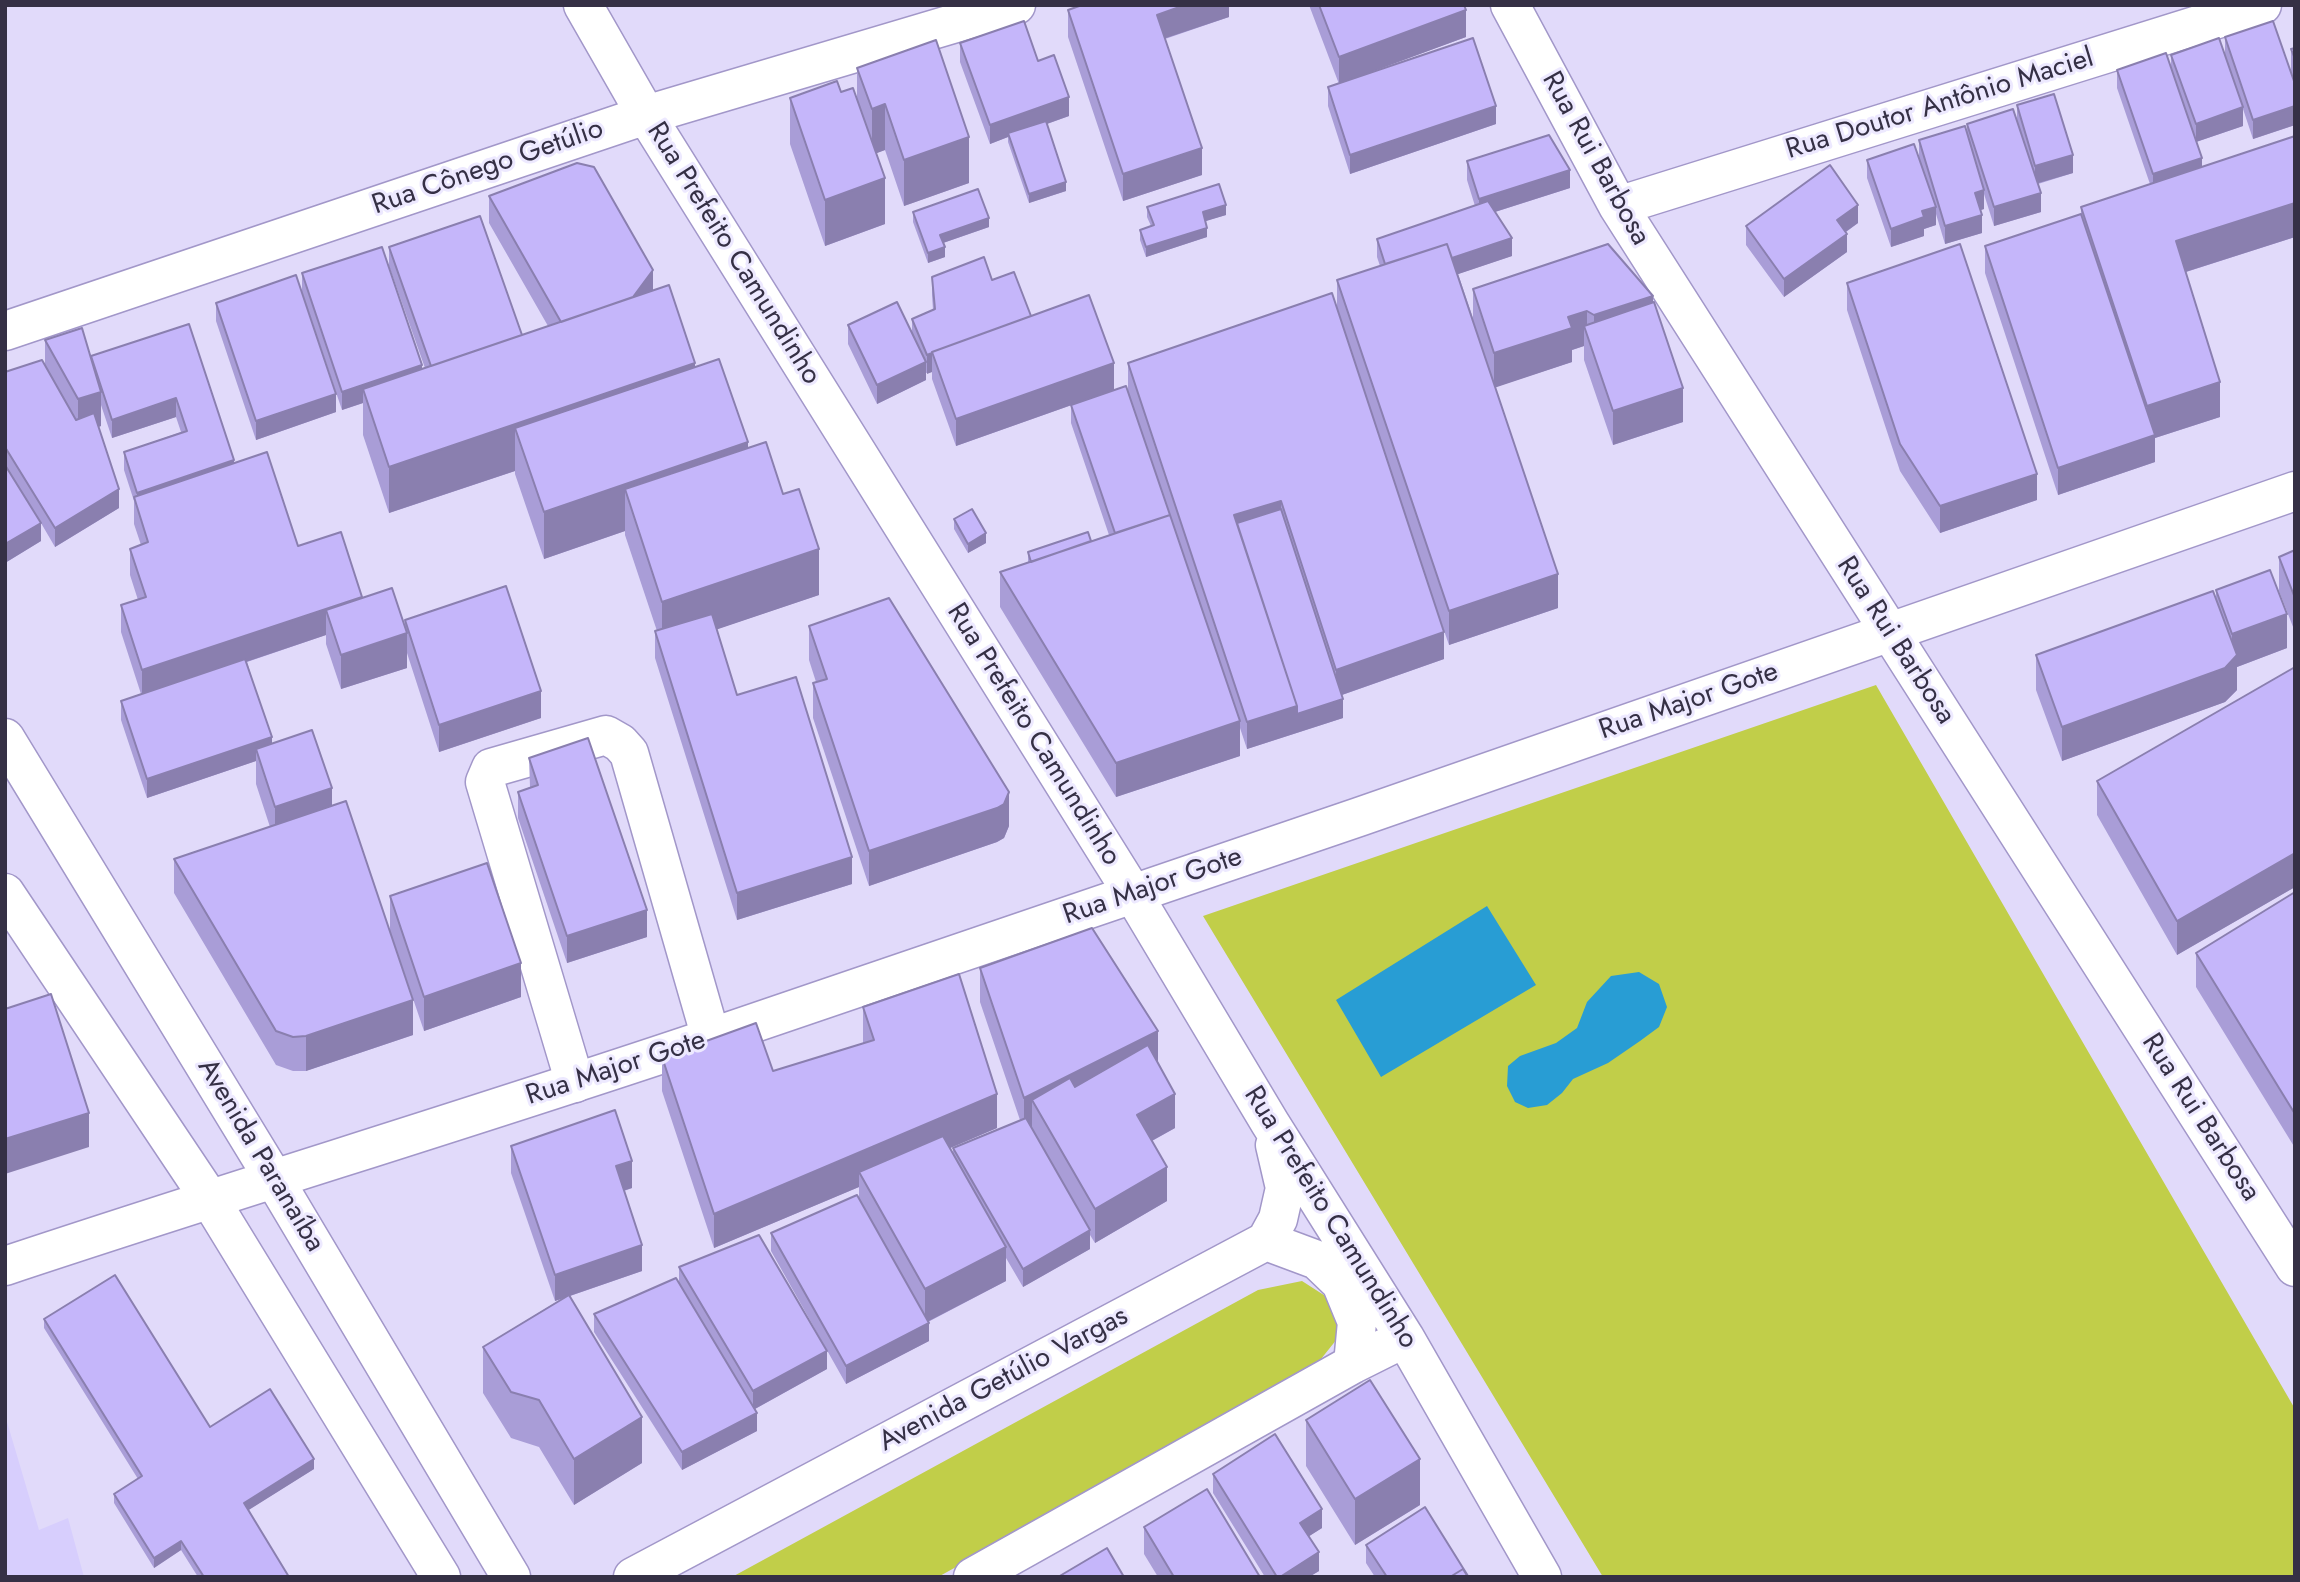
<!DOCTYPE html>
<html>
<head>
<meta charset="utf-8">
<style>
  body { margin:0 }
  #map { position:relative; width:2300px; height:1582px; overflow:hidden; background:#e1dafa; font-family:Jost,sans-serif }
  canvas { display:block }
  .frame { position:absolute; inset:0; border:7px solid #353045; pointer-events:none }
</style>
</head>
<body>
<div id="map">
<canvas width="2300" height="1582"></canvas>
<div class="frame"></div>
</div>
<script>
const c = document.querySelector('canvas').getContext('2d');
c.lineJoin = 'round';
function fillPath(path, color) { c.fillStyle = color; c.fill(path, 'evenodd'); }
function trace(path, color, width, dash) { c.strokeStyle = color; c.lineWidth = width; c.lineCap = dash ? 'butt' : 'round'; c.setLineDash(dash || []); c.stroke(path); }
function write(font, color, halo, rows, align = 'center') {
  c.font = font + ' Jost,sans-serif'; c.lineWidth = 6; c.setLineDash([]); c.textBaseline = 'middle'; c.strokeStyle = halo; c.fillStyle = color; for (const [text, x, y, turn = 0] of rows) {
    c.save(); c.translate(x, y); c.rotate((+turn || 0) * Math.PI / 180); c.textAlign = isNaN(turn) ? turn : align; if (halo) c.strokeText(text, 0, 0); c.fillText(text, 0, 0); c.restore();
  }
}
const built = new Path2D(`
  M 5,1415 L 39,1530 L 68,1518 L 84,1577 L 5,1577 Z`);
const green = new Path2D(`
  M 1876,685 L 2295,1409 L 2295,1577 L 1603,1577 L 1203,916 Z
  M 1302,1281 L 1330,1299 L 1341,1334 L 1313,1369 L 938,1577 L 732,1577 L 1258,1290 Z`);
const water = new Path2D(`
  M 1487,906 L 1536,985 L 1381,1077 L 1336,1000 Z
  M 1639,972 L 1659,984 L 1667,1007 L 1659,1027 L 1640,1041 L 1608,1063 L 1573,1079 L 1562,1093 L 1547,1105 L 1528,1108 L 1515,1102 L 1507,1086 L 1508,1066 L 1520,1056 L 1556,1043 L 1577,1028 L 1587,1002 L 1611,976 Z`);
const minor = new Path2D(`
  M 583,5 L 646,115 L 1133,894 L 1270,1123 L 1405,1338 L 1542,1577
  M 1510,5 L 1618,206 L 2295,1267
  M 1618,206 L 2262,5
  M 5,331 L 646,115 L 1016,5
  M 575,1083 L 485,782 L 491,768 L 606,735 L 620,743 L 629,753 L 711,1038
  M 1266,1241 L 1317,1260 L 1341,1283 L 1357,1322 L 1353,1364
  M 633,1577 L 1266,1241 L 1278,1219 L 1285,1188 L 1275,1145
  M 973,1577 L 1353,1364 L 1405,1338`);
const major = new Path2D(`
  M 5,738 L 274,1179 L 511,1577
  M 5,893 L 209,1198 L 441,1577
  M 5,1266 C 239,1188 476,1117 710,1038 C 1240,860 1767,676 2295,491`);
const wall = new Path2D(`
  M 1229,5 L 1229,17 L 1165,39 L 1202,175 L 1123,201 L 1068,37 L 1068,10 Z
  M 1309,5 L 1464,5 L 1466,37 L 1340,83 L 1496,124 L 1350,174 L 1328,106 L 1328,87 L 1339,84 Z
  M 2225,37 L 2291,75 L 2291,49 L 2295,48 L 2295,125 L 2253,139 L 2243,109 L 2243,126 L 2196,142 L 2202,167 L 2295,136 L 2295,237 L 2186,272 L 2220,417 L 2155,438 L 2155,462 L 2058,495 L 1985,273 L 1985,246 L 2081,214 L 2081,207 L 2150,184 L 2117,88 L 2117,70 L 2171,70 L 2171,55 L 2225,54 Z
  M 960,43 L 1038,61 L 1069,116 L 1047,124 L 1066,191 L 1029,203 L 1008,142 L 1008,137 L 990,144 L 960,62 Z
  M 857,68 L 969,183 L 904,206 L 885,150 L 876,153 L 885,224 L 825,246 L 790,144 L 790,98 L 841,92 L 857,99 Z
  M 2017,105 L 2073,173 L 2038,184 L 2041,212 L 1994,226 L 1984,194 L 1984,209 L 1980,210 L 1982,233 L 1945,244 L 1936,214 L 1936,225 L 1924,229 L 1924,236 L 1891,247 L 1867,178 L 1867,160 L 1919,157 L 1919,140 L 1967,134 L 1967,124 L 2017,120 Z
  M 1467,161 L 1570,188 L 1495,212 L 1512,256 L 1458,274 L 1473,318 L 1473,289 L 1653,303 L 1683,422 L 1613,445 L 1584,360 L 1584,346 L 1572,350 L 1572,362 L 1495,387 L 1558,608 L 1449,645 L 1440,619 L 1444,659 L 1342,695 L 1343,718 L 1247,749 L 1240,728 L 1240,756 L 1116,797 L 1000,607 L 1000,572 L 1028,563 L 1028,552 L 1091,541 L 1109,535 L 1071,423 L 1071,405 L 1128,390 L 1128,363 L 1337,310 L 1337,280 L 1380,266 L 1377,257 L 1377,239 L 1475,206 L 1467,180 Z
  M 489,196 L 653,290 L 695,367 L 748,448 L 783,494 L 819,595 L 717,629 L 737,695 L 852,884 L 737,920 L 655,658 L 655,631 L 657,631 L 625,535 L 625,531 L 544,559 L 515,474 L 515,471 L 389,513 L 363,435 L 363,403 L 342,410 L 302,292 L 302,273 L 422,369 L 425,368 L 389,266 L 389,247 L 522,335 L 548,326 L 489,223 Z
  M 1147,207 L 1226,215 L 1205,221 L 1207,237 L 1146,257 L 1140,240 L 1140,230 L 1151,226 L 1147,217 Z
  M 913,212 L 989,227 L 943,243 L 945,257 L 928,263 L 913,222 Z
  M 1858,223 L 1846,232 L 1847,252 L 1784,297 L 1746,245 L 1746,226 Z
  M 932,277 L 992,280 L 1031,316 L 1114,390 L 956,446 L 932,379 L 932,372 L 926,373 L 926,380 L 877,404 L 848,344 L 848,325 L 912,333 L 912,319 L 933,310 L 932,295 Z
  M 1847,283 L 2037,500 L 1940,533 L 1900,471 L 1847,310 Z
  M 216,303 L 336,412 L 256,440 L 216,321 Z
  M 189,324 L 234,463 L 298,546 L 362,598 L 405,627 L 405,620 L 541,718 L 439,752 L 407,653 L 407,668 L 341,689 L 326,644 L 326,635 L 247,662 L 272,744 L 332,806 L 413,1035 L 306,1071 L 293,1071 L 276,1065 L 174,893 L 174,859 L 270,827 L 256,784 L 256,761 L 147,798 L 121,720 L 121,701 L 141,694 L 121,632 L 121,605 L 138,600 L 130,575 L 130,549 L 141,545 L 134,524 L 134,501 L 124,470 L 124,452 L 181,432 L 176,417 L 112,438 L 101,405 L 101,426 L 98,427 L 119,508 L 55,547 L 41,523 L 41,541 L 5,563 L 5,372 L 45,365 L 45,340 L 91,359 Z
  M 954,519 L 986,543 L 968,553 L 954,529 Z
  M 2295,550 L 2295,632 L 2279,591 L 2279,557 Z
  M 2216,590 L 2287,648 L 2237,667 L 2237,690 L 2225,702 L 2062,761 L 2036,690 L 2036,655 L 2216,597 Z
  M 809,626 L 1009,826 L 1004,838 L 997,842 L 869,886 L 813,718 L 813,683 L 816,682 L 809,660 Z
  M 2295,667 L 2295,887 L 2177,955 L 2097,815 L 2097,781 Z
  M 529,758 L 647,937 L 567,963 L 518,818 L 518,792 L 530,787 Z
  M 2295,892 L 2295,1148 L 2196,987 L 2196,953 Z
  M 390,896 L 521,997 L 424,1031 L 390,931 Z
  M 980,968 L 1158,1064 L 1175,1128 L 1152,1141 L 1167,1201 L 1095,1243 L 1090,1235 L 1090,1249 L 1023,1287 L 1006,1258 L 1006,1281 L 928,1322 L 929,1341 L 846,1384 L 771,1251 L 771,1233 L 859,1198 L 859,1187 L 714,1248 L 662,1091 L 662,1057 L 773,1071 L 863,1043 L 863,1007 L 997,1128 L 950,1148 L 953,1154 L 953,1148 L 1020,1120 L 980,1002 Z
  M 511,1146 L 632,1188 L 624,1191 L 642,1271 L 570,1296 L 642,1463 L 574,1505 L 539,1447 L 511,1438 L 483,1393 L 483,1347 L 561,1299 L 555,1301 L 511,1173 Z
  M 679,1267 L 827,1369 L 755,1409 L 757,1431 L 682,1470 L 594,1332 L 594,1314 L 679,1284 Z
  M 44,1319 L 210,1427 L 314,1469 L 248,1510 L 289,1577 L 198,1577 L 181,1550 L 154,1568 L 114,1503 L 114,1494 L 138,1479 L 44,1328 Z
  M 1306,1420 L 1420,1505 L 1355,1545 L 1306,1466 Z
  M 1213,1474 L 1322,1528 L 1309,1536 L 1319,1571 L 1309,1577 L 1265,1577 L 1213,1493 Z
  M 1144,1527 L 1260,1577 L 1158,1577 L 1144,1554 Z
  M 1366,1545 L 1468,1577 L 1375,1577 L 1366,1563 Z`);
const shadedWall = new Path2D(`
  M 1185,5 L 1229,5 L 1229,17 L 1157,41 L 1157,15 Z
  M 1466,10 L 1466,37 L 1339,84 L 1339,57 Z
  M 1069,97 L 1069,116 L 1010,137 L 1008,133 L 1008,137 L 990,144 L 990,125 Z
  M 885,104 L 885,150 L 872,155 L 872,109 Z
  M 1496,106 L 1496,124 L 1350,174 L 1350,155 Z
  M 2295,106 L 2295,125 L 2253,139 L 2253,120 Z
  M 2243,107 L 2243,126 L 2196,142 L 2196,124 Z
  M 969,137 L 969,183 L 904,206 L 904,160 Z
  M 1202,148 L 1202,175 L 1123,201 L 1123,174 Z
  M 2073,155 L 2073,173 L 2035,184 L 2035,166 Z
  M 2202,158 L 2202,176 L 2153,193 L 2153,174 Z
  M 1570,170 L 1570,188 L 1479,217 L 1479,199 Z
  M 885,178 L 885,224 L 825,246 L 825,200 Z
  M 1066,182 L 1066,191 L 1029,203 L 1029,194 Z
  M 1984,190 L 1984,209 L 1975,212 L 1975,193 Z
  M 2041,193 L 2041,212 L 1994,226 L 1994,207 Z
  M 2295,203 L 2295,237 L 2176,275 L 2176,241 Z
  M 1226,205 L 1226,215 L 1203,222 L 1203,212 Z
  M 1858,205 L 1858,223 L 1837,238 L 1837,220 Z
  M 1936,207 L 1936,225 L 1924,229 L 1924,236 L 1891,247 L 1891,229 L 1922,211 Z
  M 1982,215 L 1982,233 L 1945,244 L 1945,226 Z
  M 989,218 L 989,227 L 940,244 L 940,235 Z
  M 1207,228 L 1207,237 L 1146,257 L 1146,247 Z
  M 1847,234 L 1847,252 L 1784,297 L 1784,279 Z
  M 1512,238 L 1512,256 L 1390,297 L 1390,278 Z
  M 945,247 L 945,257 L 928,263 L 928,253 Z
  M 653,270 L 653,297 L 568,360 Z
  M 1653,296 L 1653,330 L 1594,349 L 1594,315 Z
  M 1587,311 L 1587,333 L 1584,326 L 1584,346 L 1572,350 L 1572,362 L 1494,388 L 1494,353 L 1568,317 Z
  M 932,353 L 932,372 L 927,374 L 927,355 Z
  M 926,362 L 926,380 L 877,404 L 877,385 Z
  M 695,363 L 695,410 L 515,428 L 515,471 L 389,513 L 389,467 Z
  M 1114,363 L 1114,390 L 956,446 L 956,419 Z
  M 422,365 L 422,384 L 363,389 L 363,403 L 342,410 L 342,392 Z
  M 2220,382 L 2220,417 L 2155,438 L 2155,462 L 2058,495 L 2058,468 L 2147,438 L 2147,406 Z
  M 1683,388 L 1683,422 L 1613,445 L 1613,411 Z
  M 101,392 L 101,426 L 78,434 L 78,399 Z
  M 336,394 L 336,412 L 256,440 L 256,421 Z
  M 176,398 L 176,417 L 112,438 L 112,420 Z
  M 748,442 L 748,488 L 625,489 L 625,531 L 544,559 L 544,512 Z
  M 234,460 L 234,479 L 137,507 L 137,493 Z
  M 2037,474 L 2037,500 L 1940,533 L 1940,506 Z
  M 119,489 L 119,508 L 55,547 L 55,528 Z
  M 1281,501 L 1281,527 L 1240,540 L 1234,515 Z
  M 41,523 L 41,541 L 5,563 L 5,544 Z
  M 986,533 L 986,543 L 968,553 L 968,544 Z
  M 819,549 L 819,595 L 662,648 L 662,602 Z
  M 1558,574 L 1558,608 L 1449,645 L 1449,611 Z
  M 362,597 L 326,610 L 326,635 L 142,697 L 142,670 Z
  M 2287,614 L 2287,648 L 2237,667 L 2237,690 L 2225,702 L 2062,761 L 2062,727 L 2232,660 L 2232,634 Z
  M 1444,632 L 1444,659 L 1336,697 L 1336,670 Z
  M 407,633 L 407,668 L 341,689 L 341,655 Z
  M 541,691 L 541,718 L 439,752 L 439,725 Z
  M 1343,699 L 1343,718 L 1247,749 L 1247,722 L 1297,706 Z
  M 1240,721 L 1240,756 L 1116,797 L 1116,763 Z
  M 272,737 L 272,756 L 256,749 L 256,761 L 147,798 L 147,779 Z
  M 332,788 L 332,822 L 275,841 L 275,807 Z
  M 1009,792 L 1009,826 L 1004,838 L 997,842 L 869,886 L 869,851 Z
  M 2295,853 L 2295,887 L 2177,955 L 2177,921 Z
  M 852,857 L 852,884 L 737,920 L 737,893 Z
  M 647,910 L 647,937 L 567,963 L 567,936 Z
  M 521,963 L 521,997 L 424,1031 L 424,997 Z
  M 413,1000 L 413,1035 L 306,1071 L 306,1036 Z
  M 1158,1031 L 1158,1066 L 1032,1100 L 1032,1129 L 1024,1133 L 1024,1098 Z
  M 997,1094 L 997,1128 L 866,1184 L 859,1172 L 859,1187 L 714,1248 L 714,1214 Z
  M 1175,1094 L 1175,1128 L 1137,1149 L 1137,1115 Z
  M 89,1113 L 89,1147 L 5,1174 L 5,1139 Z
  M 632,1161 L 632,1188 L 616,1193 L 616,1166 Z
  M 1167,1167 L 1167,1201 L 1095,1243 L 1095,1209 Z
  M 1090,1230 L 1090,1249 L 1023,1287 L 1023,1269 Z
  M 642,1245 L 642,1271 L 555,1301 L 555,1275 Z
  M 1006,1247 L 1006,1281 L 925,1323 L 925,1289 Z
  M 929,1323 L 929,1341 L 846,1384 L 846,1366 Z
  M 827,1351 L 827,1369 L 753,1410 L 753,1391 Z
  M 757,1413 L 757,1431 L 682,1470 L 682,1452 Z
  M 642,1417 L 642,1463 L 574,1505 L 574,1459 Z
  M 314,1459 L 314,1469 L 244,1513 L 244,1503 Z
  M 1420,1459 L 1420,1505 L 1355,1545 L 1355,1499 Z
  M 1322,1509 L 1322,1528 L 1300,1542 L 1300,1523 Z
  M 181,1541 L 181,1550 L 154,1568 L 154,1558 Z
  M 1319,1552 L 1319,1571 L 1309,1577 L 1280,1577 Z`);
const building = new Path2D(`
  M 1082,5 L 1185,5 L 1157,15 L 1202,148 L 1123,174 L 1068,10 Z
  M 1319,5 L 1464,5 L 1466,10 L 1339,57 Z
  M 1024,21 L 1038,61 L 1054,55 L 1069,97 L 990,125 L 960,43 Z
  M 2273,21 L 2295,84 L 2295,106 L 2253,120 L 2225,37 Z
  M 1473,38 L 1496,106 L 1350,155 L 1328,87 Z
  M 2219,38 L 2243,107 L 2196,124 L 2171,55 Z
  M 936,40 L 969,137 L 904,160 L 885,104 L 872,109 L 857,68 Z
  M 2295,48 L 2295,59 L 2291,49 Z
  M 2166,53 L 2202,158 L 2153,174 L 2117,70 Z
  M 837,81 L 841,92 L 853,88 L 885,178 L 825,200 L 790,98 Z
  M 2054,94 L 2073,155 L 2035,166 L 2017,105 Z
  M 2013,109 L 2041,193 L 1994,207 L 1967,124 Z
  M 1046,121 L 1066,182 L 1029,194 L 1008,133 Z
  M 1965,126 L 1984,190 L 1975,193 L 1982,215 L 1945,226 L 1919,140 Z
  M 1549,135 L 1570,170 L 1479,199 L 1467,161 Z
  M 2295,136 L 2295,203 L 2176,241 L 2220,382 L 2147,406 L 2081,207 Z
  M 1914,144 L 1936,207 L 1922,211 L 1924,217 L 1891,229 L 1867,160 Z
  M 577,163 L 594,167 L 653,270 L 633,297 L 561,322 L 489,196 Z
  M 1830,165 L 1858,205 L 1837,220 L 1847,234 L 1784,279 L 1746,226 Z
  M 1219,184 L 1226,205 L 1203,212 L 1207,228 L 1146,247 L 1140,230 L 1154,225 L 1147,207 Z
  M 978,189 L 989,218 L 940,235 L 945,247 L 928,253 L 913,212 Z
  M 1488,201 L 1512,238 L 1452,258 L 1447,244 L 1385,264 L 1377,239 Z
  M 2081,214 L 2155,435 L 2058,468 L 1985,246 Z
  M 480,216 L 522,335 L 431,366 L 389,247 Z
  M 1447,244 L 1558,574 L 1449,611 L 1337,280 Z
  M 1608,244 L 1653,296 L 1594,315 L 1587,311 L 1568,317 L 1572,328 L 1494,353 L 1473,289 Z
  M 1960,244 L 2037,474 L 1940,506 L 1900,444 L 1847,283 Z
  M 382,247 L 422,365 L 342,392 L 302,273 Z
  M 984,257 L 992,280 L 1014,272 L 1031,316 L 932,352 L 932,353 L 927,355 L 912,319 L 935,309 L 932,277 Z
  M 296,275 L 336,394 L 256,421 L 216,303 Z
  M 669,285 L 695,363 L 389,467 L 363,389 Z
  M 1332,293 L 1444,632 L 1336,670 L 1281,501 L 1234,515 L 1297,706 L 1247,722 L 1128,363 Z
  M 1089,295 L 1114,363 L 956,419 L 932,352 Z
  M 897,302 L 926,362 L 877,385 L 848,325 Z
  M 1654,302 L 1683,388 L 1613,411 L 1584,326 Z
  M 189,324 L 234,460 L 137,493 L 124,452 L 187,431 L 176,398 L 112,420 L 91,356 Z
  M 82,328 L 101,392 L 78,399 L 45,340 Z
  M 719,359 L 748,442 L 544,512 L 515,428 Z
  M 42,360 L 76,420 L 94,413 L 119,489 L 55,528 L 5,447 L 5,372 Z
  M 1126,386 L 1170,515 L 1115,533 L 1071,405 Z
  M 766,442 L 783,494 L 799,489 L 819,549 L 662,602 L 625,489 Z
  M 267,452 L 298,546 L 341,532 L 362,597 L 142,670 L 121,605 L 146,597 L 130,549 L 148,542 L 134,497 Z
  M 5,465 L 41,523 L 5,544 Z
  M 972,509 L 986,533 L 968,544 L 954,519 Z
  M 1281,509 L 1343,699 L 1297,714 L 1297,706 L 1237,523 Z
  M 1170,515 L 1240,721 L 1116,763 L 1000,572 Z
  M 1088,532 L 1091,541 L 1031,562 L 1028,552 Z
  M 2295,550 L 2295,598 L 2279,557 Z
  M 2270,570 L 2287,614 L 2232,634 L 2216,590 Z
  M 506,586 L 541,691 L 439,725 L 405,620 Z
  M 392,588 L 407,633 L 341,655 L 326,610 Z
  M 2213,591 L 2237,655 L 2225,668 L 2062,727 L 2036,655 Z
  M 889,598 L 1009,792 L 1004,804 L 997,808 L 869,851 L 813,683 L 827,679 L 809,626 Z
  M 712,614 L 737,695 L 796,677 L 852,857 L 737,893 L 655,631 Z
  M 245,659 L 272,737 L 147,779 L 121,701 Z
  M 2295,667 L 2295,853 L 2177,921 L 2097,781 Z
  M 312,730 L 332,788 L 275,807 L 256,749 Z
  M 588,738 L 647,910 L 567,936 L 518,792 L 538,785 L 529,758 Z
  M 346,801 L 413,1000 L 306,1036 L 293,1037 L 276,1031 L 174,859 Z
  M 487,863 L 521,963 L 424,997 L 390,896 Z
  M 2295,892 L 2295,1114 L 2196,953 Z
  M 1092,928 L 1158,1031 L 1024,1098 L 980,968 Z
  M 959,974 L 997,1094 L 714,1214 L 662,1057 L 756,1023 L 773,1071 L 874,1040 L 863,1007 Z
  M 51,994 L 89,1113 L 5,1139 L 5,1009 Z
  M 1148,1045 L 1175,1094 L 1137,1115 L 1167,1167 L 1095,1209 L 1032,1100 L 1070,1078 L 1075,1087 Z
  M 615,1110 L 632,1161 L 616,1166 L 642,1245 L 555,1275 L 511,1146 Z
  M 1026,1118 L 1090,1230 L 1023,1269 L 953,1148 Z
  M 943,1136 L 1006,1247 L 925,1289 L 859,1172 Z
  M 857,1195 L 929,1323 L 846,1366 L 771,1233 Z
  M 759,1235 L 827,1351 L 753,1391 L 679,1267 Z
  M 115,1275 L 210,1427 L 270,1389 L 314,1459 L 244,1503 L 289,1577 L 204,1577 L 181,1541 L 154,1558 L 114,1494 L 142,1476 L 44,1319 Z
  M 676,1278 L 757,1413 L 682,1452 L 594,1314 Z
  M 569,1295 L 642,1417 L 574,1459 L 539,1400 L 511,1392 L 483,1347 Z
  M 1370,1380 L 1420,1459 L 1355,1499 L 1306,1420 Z
  M 1275,1434 L 1322,1509 L 1300,1523 L 1319,1552 L 1280,1577 L 1277,1577 L 1213,1474 Z
  M 1207,1489 L 1260,1577 L 1174,1577 L 1144,1527 Z
  M 1425,1507 L 1468,1576 L 1463,1569 L 1450,1577 L 1387,1577 L 1366,1545 Z
  M 1107,1548 L 1124,1577 L 1058,1577 Z
  M 1463,1569 L 1468,1577 L 1450,1577 Z`);
const streetNames = [
  ["Rua Doutor Antônio Maciel",1940,105,-17],
  ["Rua Rui Barbosa",1595,159,61],
  ["Rua Cônego Getúlio",488,168,-19],
  ["Rua Prefeito Camundinho",733,254,58],
  ["Rua Rui Barbosa",1895,641,57],
  ["Rua Major Gote",1689,702,-19],
  ["Rua Prefeito Camundinho",1033,735,58],
  ["Rua Major Gote",1153,887,-19],
  ["Rua Major Gote",616,1069,-18],
  ["Rua Rui Barbosa",2200,1118,57],
  ["Avenida Paranaíba",260,1156,59],
  ["Rua Prefeito Camundinho",1330,1218,58],
  ["Avenida Getúlio Vargas",1004,1380,-28]
];
fillPath(built, '#d7cefd');
fillPath(green, '#c1ce49');
fillPath(water, '#289dd4');
trace(minor, '#a297c9', 41);
trace(major, '#a297c9', 41);
trace(minor, '#fff', 38);
trace(major, '#fff', 38);
fillPath(wall, '#a99dd7');
fillPath(shadedWall, '#8a7faf');
fillPath(building, '#c5b6fa');
trace(building, '#8a7faf', 2);
write('28px', '#353045', '#ede9ff', streetNames);
</script>
</body>
</html>
